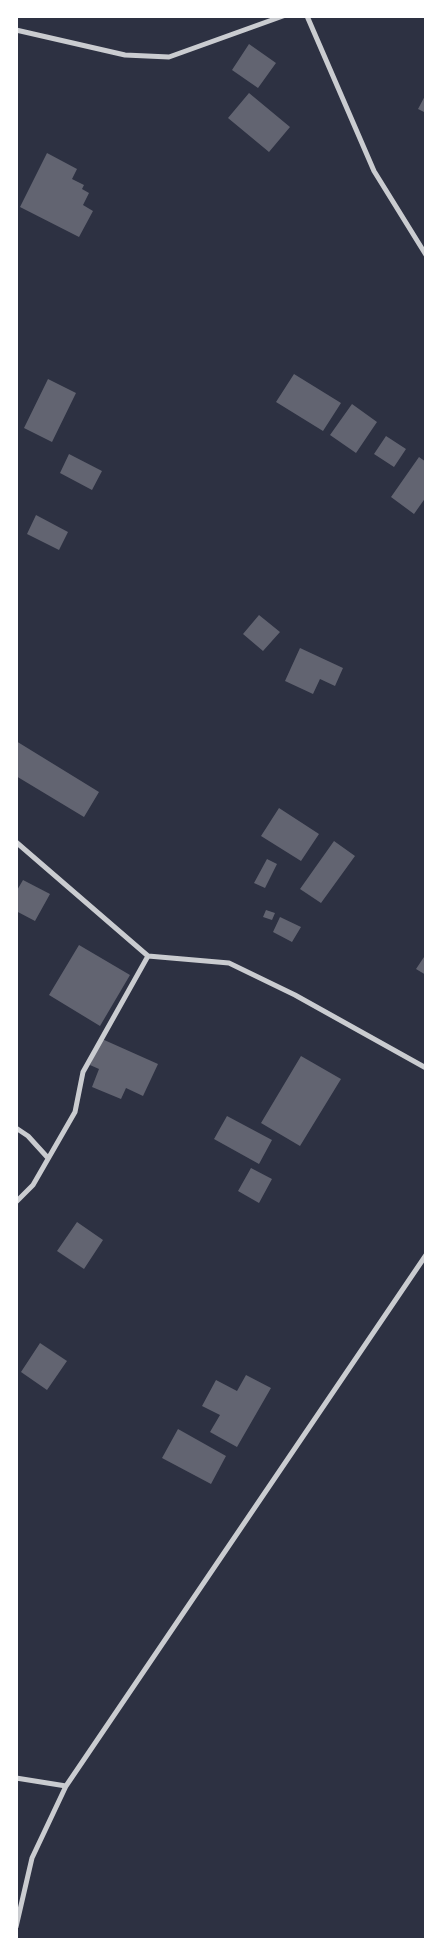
<!DOCTYPE html>
<html>
<head>
<meta charset="utf-8">
<style>
  body { margin:0 }
  #map { position:relative; width:442px; height:1956px; overflow:hidden; background:#2d3142; font-family:"Alegreya Sans",sans-serif }
  canvas { display:block }
  .frame { position:absolute; inset:0; border:18px solid #fff; pointer-events:none }
</style>
</head>
<body>
<div id="map">
<canvas width="442" height="1956"></canvas>
<div class="frame"></div>
</div>
<script>
const c = document.querySelector('canvas').getContext('2d');
c.lineJoin = 'round';
function fillPath(path, color) { c.fillStyle = color; c.fill(path, 'evenodd'); }
function trace(path, color, width, dash) { c.strokeStyle = color; c.lineWidth = width; c.lineCap = dash ? 'butt' : 'round'; c.setLineDash(dash || []); c.stroke(path); }
const building = new Path2D(`
  M 249,44 L 276,63 L 258,88 L 232,70 Z
  M 249,93 L 290,127 L 269,152 L 228,118 Z
  M 426,94 L 426,113 L 418,109 Z
  M 47,153 L 77,169 L 72,179 L 84,185 L 82,189 L 89,193 L 83,205 L 93,211 L 79,237 L 20,207 Z
  M 294,374 L 341,403 L 323,431 L 276,402 Z
  M 48,379 L 76,393 L 52,442 L 24,428 Z
  M 352,404 L 377,422 L 356,453 L 330,435 Z
  M 386,436 L 406,449 L 394,467 L 374,454 Z
  M 69,454 L 102,471 L 92,490 L 60,473 Z
  M 419,457 L 426,462 L 426,497 L 414,514 L 391,497 Z
  M 36,515 L 68,532 L 59,550 L 27,534 Z
  M 259,615 L 280,632 L 263,651 L 243,634 Z
  M 300,648 L 343,668 L 335,686 L 320,679 L 313,694 L 285,681 Z
  M 16,741 L 99,792 L 84,817 L 16,776 Z
  M 279,808 L 319,834 L 301,861 L 261,836 Z
  M 334,841 L 355,856 L 321,903 L 300,889 Z
  M 267,859 L 277,864 L 265,888 L 254,883 Z
  M 23,880 L 50,894 L 35,921 L 16,911 L 16,892 Z
  M 266,910 L 275,913 L 272,920 L 263,917 Z
  M 280,917 L 301,927 L 292,942 L 273,932 Z
  M 79,945 L 130,975 L 100,1026 L 49,995 Z
  M 426,954 L 426,975 L 416,969 Z
  M 102,1039 L 158,1064 L 143,1096 L 126,1088 L 121,1099 L 92,1087 L 99,1069 L 90,1065 Z
  M 301,1056 L 341,1079 L 300,1146 L 261,1123 Z
  M 227,1116 L 272,1140 L 259,1164 L 214,1139 Z
  M 251,1168 L 272,1179 L 259,1203 L 238,1191 Z
  M 77,1222 L 103,1240 L 84,1269 L 57,1251 Z
  M 40,1343 L 67,1361 L 47,1390 L 21,1372 Z
  M 246,1375 L 271,1388 L 237,1447 L 210,1432 L 220,1415 L 202,1406 L 216,1380 L 237,1391 Z
  M 178,1429 L 226,1456 L 211,1484 L 162,1458 Z`);
const minor = new Path2D(`
  M 307,16 L 374,171 L 426,255
  M 16,30 L 125,55 L 169,57 L 283,16
  M 16,842 L 148,956 L 229,963 L 295,995 L 426,1068
  M 16,1128 L 28,1136 L 48,1158
  M 16,1202 L 33,1185 L 75,1112 L 83,1072 L 148,956
  M 16,1778 L 66,1786
  M 16,1927 L 32,1858 L 66,1786 L 426,1255`);
fillPath(building, '#626471');
trace(minor, '#caccd0', 5);
</script>
</body>
</html>
